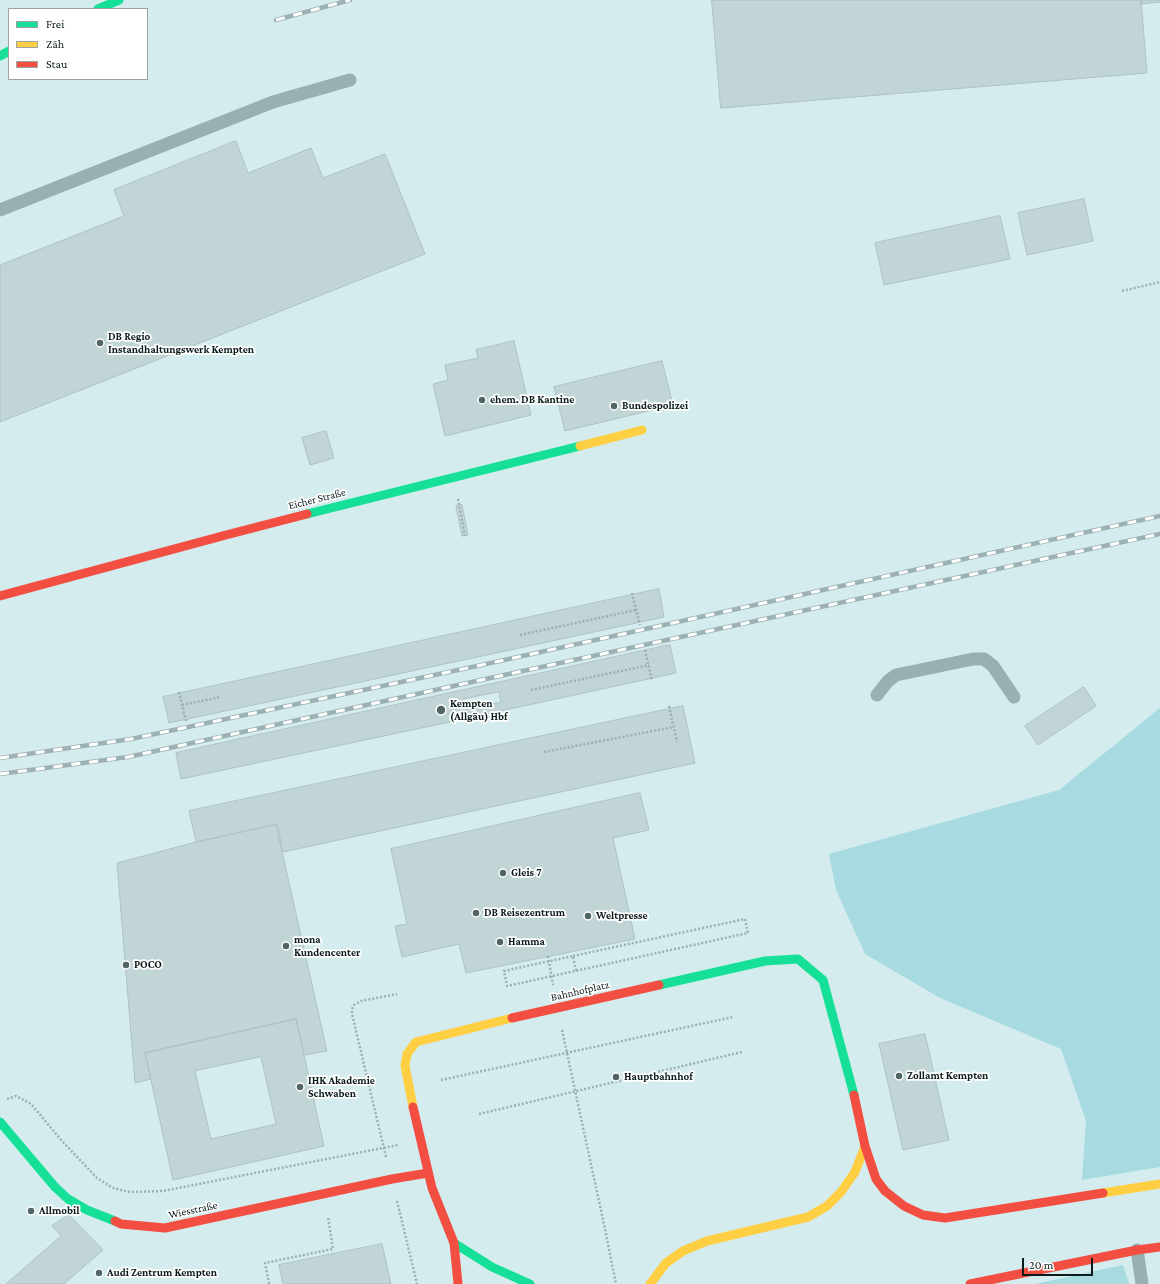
<!DOCTYPE html>
<html>
<head>
<meta charset="utf-8">
<style>
  body { margin:0 }
  #map { position:relative; width:1160px; height:1284px; overflow:hidden; background:#d4ecee; font-family:"Crimson Pro",serif }
  canvas { display:block }
  .legend { position:absolute; left:8px; top:8px; width:140px; height:72px; box-sizing:border-box; background:#fff; border:1px solid #9da4a4; margin:0; padding:5px 7px; list-style:none; font-size:12px; color:#0b1b1c }
  .legend li { display:flex; align-items:center; gap:8px; height:20px }
  .legend b { width:20px; border:1px solid #9da4a4 }
  .scale { position:absolute; left:1022px; top:1258px; width:71px; height:18px; box-sizing:border-box; border:2px solid #0b1b1c; border-top:0; padding-left:5px; font-size:12px; line-height:14px; white-space:nowrap; color:#0b1b1c; -webkit-text-stroke:3px #fff; paint-order:stroke }
</style>
</head>
<body>
<div id="map">
<canvas width="1160" height="1284"></canvas>
<ul class="legend">
<li><b style="height:5px;background:#16e098"></b>Frei</li>
<li><b style="height:5px;background:#ffcf43"></b>Zäh</li>
<li><b style="height:5px;background:#f24e42"></b>Stau</li>
</ul>
<div class="scale">20 m</div>
</div>
<script>
const c = document.querySelector('canvas').getContext('2d');
c.lineJoin = 'round';
function fillPath(path, color) { c.fillStyle = color; c.fill(path, 'evenodd'); }
function trace(path, color, width, dash) { c.strokeStyle = color; c.lineWidth = width; c.lineCap = dash ? 'butt' : 'round'; c.setLineDash(dash || []); c.stroke(path); }
function write(font, color, halo, rows, align = 'center') {
  c.font = font + ' "Crimson Pro",serif'; c.lineWidth = 3.5; c.setLineDash([]); c.textBaseline = 'middle'; c.strokeStyle = halo; c.fillStyle = color; for (const [text, x, y, turn = 0] of rows) {
    c.save(); c.translate(x, y); c.rotate((+turn || 0) * Math.PI / 180); c.textAlign = isNaN(turn) ? turn : align; if (halo) c.strokeText(text, 0, 0); c.fillText(text, 0, 0); c.restore();
  }
}
const green = new Path2D(`
  M 1160,708 L 1160,1167 L 1082,1180 L 1086,1121 L 1061,1049 L 940,998 L 865,954 L 836,890 L 829,854 L 1059,790 Z
  M 1123,1265 L 1129,1284 L 1035,1284 Z`);
const building = new Path2D(`
  M 712,0 L 1141,0 L 1147,73 L 721,108 Z
  M 1141,0 L 1160,0 L 1160,2 L 1142,4 Z
  M 236,141 L 248,173 L 311,148 L 323,178 L 385,154 L 425,254 L 0,422 L 0,265 L 124,216 L 114,190 Z
  M 1084,199 L 1093,241 L 1027,255 L 1018,213 Z
  M 1000,216 L 1010,259 L 884,285 L 875,243 Z
  M 514,341 L 531,415 L 445,436 L 433,384 L 448,380 L 445,365 L 478,358 L 476,350 Z
  M 662,361 L 673,405 L 565,431 L 554,387 Z
  M 326,431 L 334,458 L 310,465 L 302,438 Z
  M 462,505 L 468,535 L 462,536 L 456,506 Z
  M 659,589 L 664,617 L 169,723 L 163,697 Z
  M 670,645 L 676,673 L 459,720 L 181,779 L 176,753 Z
  M 1084,687 L 1096,706 L 1038,745 L 1025,726 Z
  M 499,692 L 501,702 L 467,710 L 464,699 Z
  M 683,706 L 695,763 L 283,852 L 277,824 L 196,842 L 189,811 Z
  M 640,793 L 649,830 L 613,838 L 635,939 L 466,973 L 459,944 L 402,957 L 395,926 L 407,924 L 391,849 Z
  M 276,825 L 327,1051 L 304,1055 L 296,1019 L 145,1053 L 151,1079 L 135,1083 L 117,863 L 196,842 Z
  M 296,1019 L 324,1146 L 173,1180 L 145,1053 ZM 261,1057 L 276,1124 L 211,1139 L 195,1071 Z
  M 925,1034 L 949,1140 L 903,1150 L 879,1044 Z
  M 69,1215 L 103,1250 L 64,1284 L 6,1284 L 61,1236 L 52,1226 Z
  M 382,1244 L 391,1284 L 283,1284 L 279,1265 Z`);
const path = new Path2D(`
  M 1122,291 L 1160,282
  M 458,499 L 465,536
  M 632,593 L 640,625
  M 520,635 L 636,610
  M 645,650 L 652,681
  M 531,690 L 649,665
  M 179,692 L 186,721
  M 182,705 L 221,697
  M 669,706 L 677,742
  M 544,752 L 674,727
  M 548,956 L 553,985
  M 573,956 L 745,919 L 748,933 L 507,986 L 504,971 L 573,956 L 576,971
  M 562,1030 L 605,1229 L 616,1284
  M 441,1080 L 733,1017
  M 7,1099 L 16,1096 L 31,1104 L 62,1141 L 97,1178 L 113,1188 L 130,1192 L 163,1191 L 398,1145
  M 479,1114 L 742,1052
  M 386,1157 L 357,1035 L 352,1014 L 352,1009 L 354,1005 L 361,1001 L 397,994
  M 397,1201 L 417,1284
  M 269,1284 L 265,1263 L 333,1249 L 328,1217`);
const lane = new Path2D(`
  M 0,210 L 273,102 L 350,80
  M 877,695 L 888,681 L 896,675 L 973,659 L 984,659 L 993,666 L 1014,697
  M 1137,1250 L 1142,1284`);
const fast = new Path2D(`
  M 98,9 L 119,0
  M 0,56 L 9,51
  M 307,514 L 580,446
  M 659,985 L 765,961 L 798,959 L 823,980 L 854,1095
  M 0,1122 L 55,1187 L 68,1199 L 87,1210 L 115,1221
  M 454,1243 L 492,1267 L 530,1284`);
const slow = new Path2D(`
  M 580,446 L 642,430
  M 413,1107 L 405,1066 L 407,1054 L 416,1042 L 512,1018
  M 1103,1193 L 1160,1184
  M 650,1284 L 666,1263 L 683,1251 L 707,1241 L 808,1217 L 827,1206 L 841,1192 L 855,1172 L 865,1146`);
const jam = new Path2D(`
  M 0,596 L 226,535 L 307,514
  M 512,1018 L 659,985
  M 854,1095 L 865,1146
  M 413,1107 L 432,1188 L 454,1243 L 458,1284
  M 865,1146 L 876,1179 L 885,1191 L 904,1206 L 923,1215 L 945,1218 L 1103,1193
  M 115,1221 L 121,1224 L 165,1228 L 392,1179 L 428,1173
  M 970,1284 L 1137,1250 L 1160,1247`);
const rail = new Path2D(`
  M 276,20 L 350,0
  M 0,758 L 131,739 L 477,666 L 1160,516
  M 0,774 L 128,757 L 481,680 L 1160,534`);
const markers = [
  [100,343,4,"#516466"],
  [482,400,4,"#516466"],
  [614,406,4,"#516466"],
  [441,710,5,"#516466"],
  [503,873,4,"#516466"],
  [476,913,4,"#516466"],
  [588,916,4,"#516466"],
  [500,942,4,"#516466"],
  [286,946,4,"#516466"],
  [126,965,4,"#516466"],
  [899,1076,4,"#516466"],
  [616,1077,4,"#516466"],
  [300,1087,4,"#516466"],
  [31,1211,4,"#516466"],
  [99,1273,4,"#516466"]
];
const poiNames = [
  ["DB Regio",108,337],
  ["Instandhaltungswerk Kempten",108,350],
  ["ehem. DB Kantine",490,400],
  ["Bundespolizei",622,406],
  ["Kempten",450,704],
  ["(Allgäu) Hbf",450,717],
  ["Gleis 7",511,873],
  ["DB Reisezentrum",484,913],
  ["Weltpresse",596,916],
  ["mona",294,940],
  ["Kundencenter",294,953],
  ["Hamma",508,942],
  ["POCO",134,965],
  ["Zollamt Kempten",907,1076],
  ["Hauptbahnhof",624,1077],
  ["IHK Akademie",308,1081],
  ["Schwaben",308,1094],
  ["Allmobil",39,1211],
  ["Audi Zentrum Kempten",107,1273]
];
const streetNames = [
  ["Eicher Straße",317,499,-14],
  ["Bahnhofplatz",580,991,-13],
  ["Wiesstraße",193,1210,-12]
];
fillPath(green, '#a7dbe1');
fillPath(building, '#c1d4d6');
trace(building, '#aec1c3', 1);
trace(path, '#9ab0b2', 2.5, [2, 2]);
trace(lane, '#98b0b2', 13);
trace(fast, '#16e098', 9);
trace(slow, '#ffcf43', 9);
trace(jam, '#f24e42', 9);
trace(rail, '#9db1b3', 4.5);
trace(rail, '#fff', 3, [9]);
for (const [x, y, r, color] of markers) { const dot = new Path2D(); dot.arc(x, y, r, 0, 2 * Math.PI); c.fillStyle = color; c.fill(dot); trace(dot, '#fff', 1.5); }
write('bold 11px', '#0b1b1c', '#fff', poiNames, 'left');
write('11px', '#0b1b1c', '#fff', streetNames);
</script>
</body>
</html>
